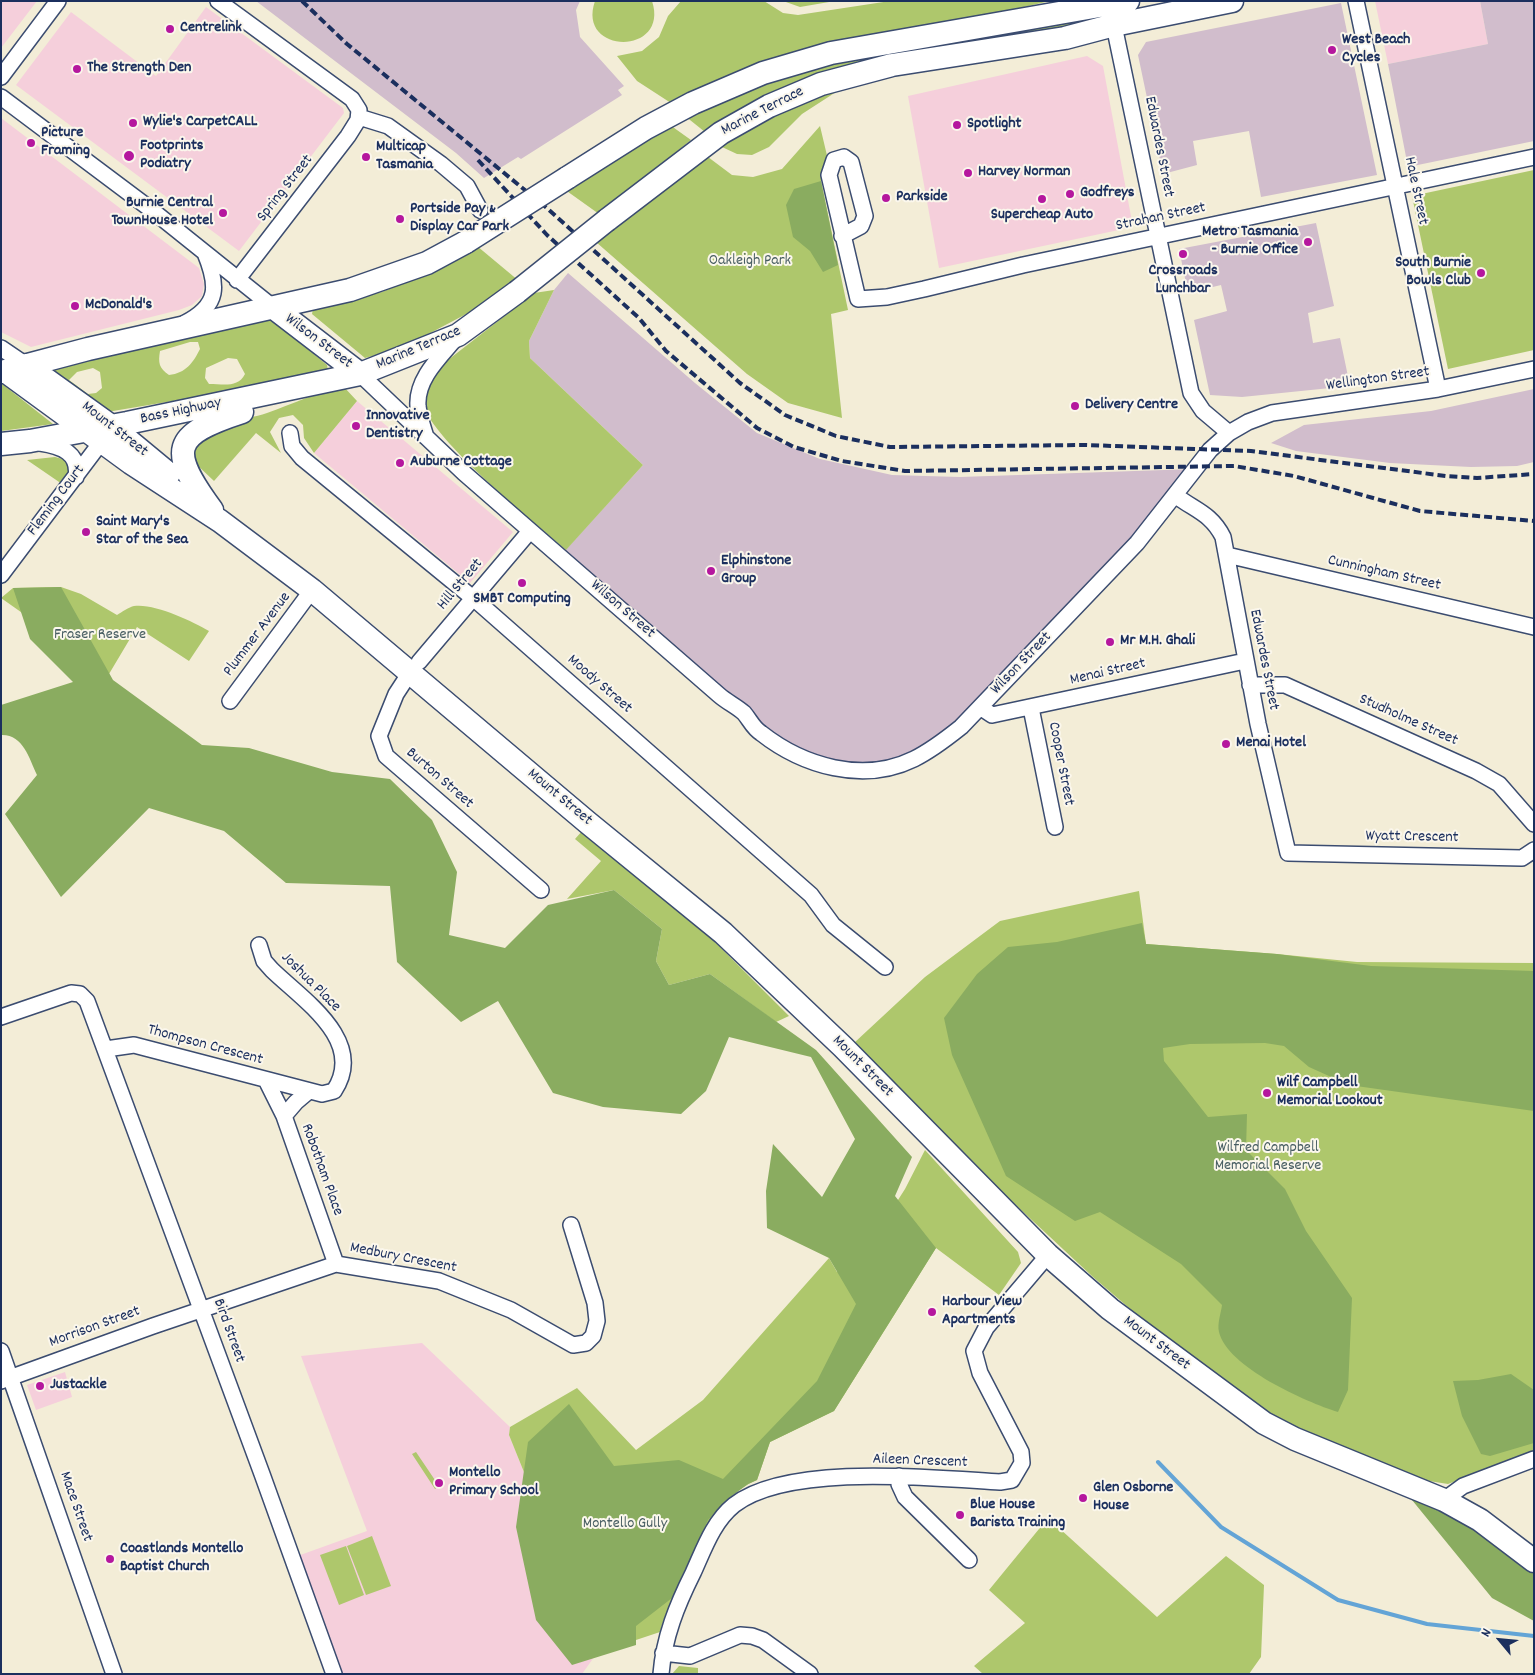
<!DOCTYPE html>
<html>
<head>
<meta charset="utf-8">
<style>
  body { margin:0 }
  #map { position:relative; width:1535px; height:1675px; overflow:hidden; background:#f3edd7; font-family:Dekko,sans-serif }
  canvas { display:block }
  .frame { position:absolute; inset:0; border:2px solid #1b2f5e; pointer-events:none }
  .north { position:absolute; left:1475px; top:1615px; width:50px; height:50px; -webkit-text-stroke:4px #fbf7ec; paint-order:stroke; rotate:298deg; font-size:14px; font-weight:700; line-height:20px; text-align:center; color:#1b2f5e }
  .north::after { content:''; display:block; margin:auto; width:18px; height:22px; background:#1b2f5e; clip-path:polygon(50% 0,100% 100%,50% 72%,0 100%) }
</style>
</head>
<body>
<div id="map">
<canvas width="1535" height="1675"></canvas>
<div class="frame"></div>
<div class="north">N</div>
</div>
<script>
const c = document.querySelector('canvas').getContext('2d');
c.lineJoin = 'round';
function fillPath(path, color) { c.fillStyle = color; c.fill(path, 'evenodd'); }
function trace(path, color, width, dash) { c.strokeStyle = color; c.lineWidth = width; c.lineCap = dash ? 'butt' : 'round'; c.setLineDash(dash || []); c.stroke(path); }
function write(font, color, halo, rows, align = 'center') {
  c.font = font + ' Dekko,sans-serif'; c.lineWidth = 4; c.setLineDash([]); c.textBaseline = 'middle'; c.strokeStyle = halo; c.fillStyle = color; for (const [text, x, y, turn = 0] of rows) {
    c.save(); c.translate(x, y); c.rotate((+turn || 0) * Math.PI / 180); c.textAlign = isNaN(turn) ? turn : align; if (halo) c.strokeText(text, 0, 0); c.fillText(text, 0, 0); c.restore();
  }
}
const built = new Path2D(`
  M 1,1 L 37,1 L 1,48 Z
  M 1375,1 L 1480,1 L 1488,44 L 1388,64 Z
  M 206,7 L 343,108 L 344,113 L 239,251 L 16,85 L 71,12 L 156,76 Z
  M 1087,56 L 1103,66 L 1133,227 L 939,268 L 908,96 Z
  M 1,118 L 199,268 L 204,284 L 202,296 L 192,305 L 179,310 L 31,347 L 1,332 Z
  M 357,401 L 513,532 L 470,583 L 314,453 Z
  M 422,1343 L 510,1427 L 509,1435 L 597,1653 L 582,1674 L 334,1674 L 292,1558 L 367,1531 L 301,1356 Z
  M 65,1372 L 72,1397 L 36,1410 L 27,1385 Z`);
const industrial = new Path2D(`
  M 256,1 L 580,1 L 576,10 L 580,37 L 624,86 L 618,90 L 622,95 L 521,159 L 518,157 L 484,178 L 456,153 Z
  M 1480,1 L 1534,1 L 1534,141 L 1408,167 L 1388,64 L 1488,44 Z
  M 1341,3 L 1377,175 L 1261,197 L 1249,131 L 1193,141 L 1197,165 L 1163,174 L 1138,55 L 1146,42 Z
  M 1316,223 L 1334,306 L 1308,313 L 1313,343 L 1340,338 L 1350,386 L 1242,397 L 1210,395 L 1194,320 L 1227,311 L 1221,285 L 1188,293 L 1179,249 Z
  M 568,273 L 695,383 L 757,433 L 820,459 L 892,475 L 960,477 L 1193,469 L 1175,495 L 937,747 L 873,770 L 795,755 L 560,556 L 643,465 L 530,358 L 529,341 L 554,290 Z
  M 1534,389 L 1534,462 L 1517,466 L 1471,467 L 1390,463 L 1296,451 L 1271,443 L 1304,425 L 1431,411 Z`);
const green = new Path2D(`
  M 595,1 L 652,1 C 670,56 576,55 595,1 Z
  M 681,1 L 764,1 L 783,13 L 798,15 L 890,1 L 1050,1 L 976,18 L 674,105 L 637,81 L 617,56 L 642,51 L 659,37 L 668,16 Z
  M 783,1 L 835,1 L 800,7 Z
  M 1084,19 L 1086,22 L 867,62 L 705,132 L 685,116 L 696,110 L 813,66 Z
  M 833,89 L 836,92 L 802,114 L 769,147 L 752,155 L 737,154 L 722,147 L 749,127 Z
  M 670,125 L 691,140 L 599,214 L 564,189 Z
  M 820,126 L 829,164 L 821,181 L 848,310 L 831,314 L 842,418 L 788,403 L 747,374 L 596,242 L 704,154 L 732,175 L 753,177 L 782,169 Z
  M 1534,170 L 1534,350 L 1448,369 L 1412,196 Z
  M 477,246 L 519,281 L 470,312 L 402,348 L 365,358 L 312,314 L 313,309 L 382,292 L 432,271 Z
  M 554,290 L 529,341 L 530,358 L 643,465 L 566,550 C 534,522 433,441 423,404 C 420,391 430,375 439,367 L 534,293 Z
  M 271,318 L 327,365 L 328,370 L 304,379 L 107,412 L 51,369 ZM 190,342 L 198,342 L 200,349 C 193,363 186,373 169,375 C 159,368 158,363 160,351 ZM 228,358 L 237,359 L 245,374 C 238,388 224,384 209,384 L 205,378 L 206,368 ZM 93,368 L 100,372 L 102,388 L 96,393 L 88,394 L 69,380 L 77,372 Z
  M 1,383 L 53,424 L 1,431 Z
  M 344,387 L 357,401 L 314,453 L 304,438 L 303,425 L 293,415 L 279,418 L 270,432 L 281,453 L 256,433 L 214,481 L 195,463 L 195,437 C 215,420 243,421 267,413 C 293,404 316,392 344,387 Z
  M 55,457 L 66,460 C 73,470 70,474 62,484 L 27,460 Z
  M 61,587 L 81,594 L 117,615 C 122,612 129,607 134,606 C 154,603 192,621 209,631 L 189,661 L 137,627 L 109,674 L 1,598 L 13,588 Z
  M 583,830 L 713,940 L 789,1016 L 776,1022 L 710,974 L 669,985 L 656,961 L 662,929 L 614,890 L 567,899 L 601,861 L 575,839 Z
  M 1139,891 L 1146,944 L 1277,954 L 1357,962 L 1534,963 L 1534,1451 L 1448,1484 L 1429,1481 L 1320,1439 L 1266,1413 L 1157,1332 L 1093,1277 L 1006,1196 L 854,1043 L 925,977 L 1000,921 Z
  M 925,1150 L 1018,1252 L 1021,1263 L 999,1295 L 936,1248 L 834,1411 L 770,1442 L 757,1480 C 713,1499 696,1543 678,1585 C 672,1600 664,1616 660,1632 L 597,1653 L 509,1435 L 510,1427 L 577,1388 L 636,1450 L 703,1400 L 829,1258 L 837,1272 L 889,1214 L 905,1189 Z
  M 416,1452 L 439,1486 L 435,1489 L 412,1454 Z
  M 1048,1518 L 1157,1617 L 1226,1556 L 1264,1585 L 1261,1657 L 1249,1674 L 983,1674 L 974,1666 L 1025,1623 L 989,1590 Z
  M 372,1536 L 391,1586 L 366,1595 L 347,1546 Z
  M 346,1546 L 364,1595 L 339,1605 L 320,1555 Z
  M 679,1666 L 698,1668 L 698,1674 L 672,1674 Z`);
const forest = new Path2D(`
  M 821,181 L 838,265 L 823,272 L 810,251 L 793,237 L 786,205 L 794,189 Z
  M 61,587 L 113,680 L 202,745 L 249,748 L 332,772 L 390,779 L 432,820 L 457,872 L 449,935 L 505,948 L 548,905 L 614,890 L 662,929 L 656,961 L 669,985 L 710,974 L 816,1050 L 912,1157 L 895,1196 L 936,1248 L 834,1411 L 770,1442 L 757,1480 L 748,1484 L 725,1501 L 708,1520 L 672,1598 L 636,1626 L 636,1645 L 572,1665 L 536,1620 L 516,1527 L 528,1442 L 569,1404 L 614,1466 L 679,1460 L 723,1479 L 817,1381 L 856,1304 L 829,1258 L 767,1228 L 766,1191 L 773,1144 L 822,1197 L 855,1139 L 811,1057 L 729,1037 L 706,1091 L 681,1114 L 603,1107 L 553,1093 L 498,1001 L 461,1022 L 397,962 L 390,886 L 286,883 L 224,831 L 149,808 L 61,897 L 5,814 L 37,775 C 29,758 23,734 1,735 L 1,705 L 73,682 L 30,639 L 13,588 Z
  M 1142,923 L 1146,944 L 1277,954 L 1371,966 L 1534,971 L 1534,1111 L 1349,1085 L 1309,1067 L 1284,1046 L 1265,1043 L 1190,1044 L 1163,1048 L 1164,1061 L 1208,1117 L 1247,1114 L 1246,1150 L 1285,1189 L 1306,1231 L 1352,1298 L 1348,1390 L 1338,1412 C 1306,1402 1227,1367 1219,1332 C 1217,1324 1221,1313 1222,1305 L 1181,1264 L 1100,1212 L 1075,1221 L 1006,1176 L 952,1055 L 944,1018 L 977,974 L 1008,947 L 1057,942 Z
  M 1511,1374 L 1534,1390 L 1534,1443 L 1490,1456 L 1481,1454 L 1462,1416 L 1453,1381 L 1478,1380 Z
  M 1394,1478 L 1534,1561 L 1534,1621 L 1492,1598 Z`);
const stream = new Path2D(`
  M 1158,1462 L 1221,1527 L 1338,1600 L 1427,1624 L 1534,1636`);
const minor = new Path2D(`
  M 218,1 L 352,99 L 359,110 L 358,120 L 348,136 L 237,280
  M 1356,1 L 1438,389
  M 1112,16 L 1191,393 L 1203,411 L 1229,433
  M 1,77 L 58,1
  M 1,97 L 153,211 L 274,308
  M 359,117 L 388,126 L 441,164 L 467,186 L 480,210
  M 842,236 L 861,226 L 865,216 L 851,162 L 844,157 L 834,160 L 829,175 L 858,299 L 887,297 L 924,289 L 1023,265 L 1534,157
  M 185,323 C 220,305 218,285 205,253
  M 1,348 L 26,365
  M 360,374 L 464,473 L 719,695 C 727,702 736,706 744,713 C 750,720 753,728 761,733 C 803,766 863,784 914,759 C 932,750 946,739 961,727 L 1137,543 L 1210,450 L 1229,433 L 1248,422 L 1272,413 L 1438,389 L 1534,369
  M 290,433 L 292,446 L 302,458 L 479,603 L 811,895 L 833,925 L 885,967
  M 426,437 C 423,427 419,416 418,406 C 416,379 440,357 456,338
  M 40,443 C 61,446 80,453 76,477
  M 1175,495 C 1194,510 1211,513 1223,537 L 1258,724 L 1288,853 L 1522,858 L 1534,850
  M 1227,555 L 1534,627
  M 1,575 L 102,441
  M 419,662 L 530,531
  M 411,671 L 396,694 L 379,736 L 386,756 L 541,890
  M 1250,685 L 1285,685 L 1476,771 L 1499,784 L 1534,824
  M 230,701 L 312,590
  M 980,707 L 992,715 L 1245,661
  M 1031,708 L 1055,827
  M 1,1017 L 71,993 L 80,994 L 87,1001 L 262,1474 L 334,1674
  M 106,1049 L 134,1045 L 322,1094 L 334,1091 C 367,1041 303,1000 272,970 L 264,961 L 259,945
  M 266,1080 L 284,1116 L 336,1264
  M 284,1116 L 296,1102 L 309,1091
  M 1,1351 L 114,1674
  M 1,1381 L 153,1326 L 336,1264 L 439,1281 L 511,1310 L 573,1345 L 586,1343 L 593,1336 L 597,1321 L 595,1303 L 571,1225
  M 899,1476 L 899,1484 L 905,1497 L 969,1560
  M 1444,1500 L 1463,1486 L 1534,1459
  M 663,1653 L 690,1656 L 740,1635 L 752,1636 L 763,1640 L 810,1674
  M 661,1674 C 664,1637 677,1605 693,1573 C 704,1549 713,1522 734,1505 C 788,1463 933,1478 1000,1482 L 1012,1480 L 1022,1463 L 1021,1452 L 980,1373 L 974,1351 L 986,1328 L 1048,1255`);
const highway = new Path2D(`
  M 567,178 L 646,128 L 693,103 L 763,73 L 831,53 L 1128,1
  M 607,220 L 721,133 L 769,106 L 821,84 L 892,65 L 1065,38 L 1114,25 L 1232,1
  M 274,308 L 360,374
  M 26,365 L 111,426 L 169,474
  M 5,371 L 131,463 L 220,521 L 312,590 L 587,822 L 723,933 L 843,1047 L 1048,1255 L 1110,1309 L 1264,1423 L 1295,1439 L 1444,1500 L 1480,1520 L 1534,1561
  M 1,372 L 88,349 L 350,290 L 427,263 L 466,242
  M 1,444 L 30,441 L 127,423 L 360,374 L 458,335 L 517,292
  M 212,510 C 168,450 171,435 242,412`);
const rail = new Path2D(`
  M 302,1 L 347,44 L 548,209 L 740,383 L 785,415 L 836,436 L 890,447 L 1087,445 L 1251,451 L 1446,476 L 1477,478 L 1534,474
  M 478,160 L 547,235 L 639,318 L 666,351 L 757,428 L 794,447 L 842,461 L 905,471 L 1234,466 L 1294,476 L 1420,511 L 1534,521`);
const highwayBridge = new Path2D(`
  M 466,242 L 567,178
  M 517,292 L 607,220`);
const markers = [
  [170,29,5,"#b5179e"],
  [1332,50,5,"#b5179e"],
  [77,69,5,"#b5179e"],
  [133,123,5,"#b5179e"],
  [957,125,5,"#b5179e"],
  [31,143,5,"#b5179e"],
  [129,156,6,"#b5179e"],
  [366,157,5,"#b5179e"],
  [968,173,5,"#b5179e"],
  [1070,194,5,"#b5179e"],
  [886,198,5,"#b5179e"],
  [1042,199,5,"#b5179e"],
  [223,213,5,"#b5179e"],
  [400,219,5,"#b5179e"],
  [1308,242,5,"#b5179e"],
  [1183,254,5,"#b5179e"],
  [1481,273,5,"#b5179e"],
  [75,306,5,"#b5179e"],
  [1075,406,5,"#b5179e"],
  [356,426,5,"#b5179e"],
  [400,463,5,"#b5179e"],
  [86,532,5,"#b5179e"],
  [711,571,5,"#b5179e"],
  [522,583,5,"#b5179e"],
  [1110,642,5,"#b5179e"],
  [1226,744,5,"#b5179e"],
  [1267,1093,5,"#b5179e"],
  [932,1312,5,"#b5179e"],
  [40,1386,5,"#b5179e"],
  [439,1483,5,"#b5179e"],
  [1083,1498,5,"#b5179e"],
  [960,1515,5,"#b5179e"],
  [110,1559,5,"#b5179e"]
];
const poiNames = [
  ["Centrelink",180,29],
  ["West Beach",1342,41],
  ["Cycles",1342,59],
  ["The Strength Den",87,69],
  ["Wylie's CarpetCALL",143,123],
  ["Spotlight",967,125],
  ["Picture",41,134],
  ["Framing",41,152],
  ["Footprints",140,147],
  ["Podiatry",140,165],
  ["Multicap",376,148],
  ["Tasmania",376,166],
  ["Harvey Norman",978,173],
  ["Godfreys",1080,194],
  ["Parkside",896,198],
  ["Burnie Central",213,204,"right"],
  ["TownHouse Hotel",213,222,"right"],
  ["Portside Pay &",410,210],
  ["Display Car Park",410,228],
  ["Supercheap Auto",1042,216,"center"],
  ["Metro Tasmania",1298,233,"right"],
  ["- Burnie Office",1298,251,"right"],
  ["South Burnie",1471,264,"right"],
  ["Bowls Club",1471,282,"right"],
  ["Crossroads",1183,272,"center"],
  ["Lunchbar",1183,290,"center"],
  ["McDonald's",85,306],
  ["Delivery Centre",1085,406],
  ["Innovative",366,417],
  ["Dentistry",366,435],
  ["Auburne Cottage",410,463],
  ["Saint Mary's",96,523],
  ["Star of the Sea",96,541],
  ["Elphinstone",721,562],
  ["Group",721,580],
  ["SMBT Computing",522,600,"center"],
  ["Mr M.H. Ghali",1120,642],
  ["Menai Hotel",1236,744],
  ["Wilf Campbell",1277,1084],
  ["Memorial Lookout",1277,1102],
  ["Harbour View",942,1303],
  ["Apartments",942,1321],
  ["Justackle",50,1386],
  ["Montello",449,1474],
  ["Primary School",449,1492],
  ["Glen Osborne",1093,1489],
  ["House",1093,1507],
  ["Blue House",970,1506],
  ["Barista Training",970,1524],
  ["Coastlands Montello",120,1550],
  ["Baptist Church",120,1568]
];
const streetNames = [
  ["Marine Terrace",763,112,-27],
  ["Edwardes Street",1158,147,79],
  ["Spring Street",286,189,-52],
  ["Hale Street",1415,191,78],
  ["Strahan Street",1161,218,-12],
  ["Wilson Street",318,342,37],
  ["Marine Terrace",419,349,-23],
  ["Wellington Street",1378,380,-8],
  ["Bass Highway",181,412,-12],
  ["Mount Street",114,430,38],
  ["Fleming Court",57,501,-53],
  ["Cunningham Street",1384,574,13],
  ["Hill Street",461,585,-50],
  ["Wilson Street",622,610,41],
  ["Plummer Avenue",258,635,-53],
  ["Edwardes Street",1263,660,79],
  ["Wilson Street",1022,664,-46],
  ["Menai Street",1108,673,-13],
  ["Moody Street",599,685,41],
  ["Studholme Street",1408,721,24],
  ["Cooper Street",1060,764,79],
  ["Burton Street",439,779,41],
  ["Mount Street",559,798,40],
  ["Wyatt Crescent",1412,838,1],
  ["Joshua Place",310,983,45],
  ["Thompson Crescent",205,1046,15],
  ["Mount Street",862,1067,45],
  ["Robotham Place",321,1170,70],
  ["Medbury Crescent",403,1259,11],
  ["Morrison Street",95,1328,-20],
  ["Bird Street",228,1331,70],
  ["Mount Street",1156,1344,37],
  ["Aileen Crescent",920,1462,2],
  ["Mace Street",75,1507,71]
];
const parkNames = [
  ["Oakleigh Park",750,262],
  ["Fraser Reserve",100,636],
  ["Wilfred Campbell",1268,1149],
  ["Memorial Reserve",1268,1167],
  ["Montello Gully",625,1525]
];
fillPath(built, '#f5cfdb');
fillPath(industrial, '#d1bdcc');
fillPath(green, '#aec76c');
fillPath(forest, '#8aac60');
trace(stream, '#63a4d6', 4);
trace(minor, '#3b4c70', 18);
trace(highway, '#3b4c70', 25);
trace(minor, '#fff', 15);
trace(highway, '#fff', 22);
trace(rail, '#1b2f5e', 4, [8, 4]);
trace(highwayBridge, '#3b4c70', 25, []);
trace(highwayBridge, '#fff', 22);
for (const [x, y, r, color] of markers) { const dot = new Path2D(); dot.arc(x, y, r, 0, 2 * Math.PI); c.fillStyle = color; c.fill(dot); trace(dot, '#fbf7ec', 2); }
write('bold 16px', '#1b2f5e', '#fbf7ec', poiNames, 'left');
write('16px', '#1b2f5e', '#fbf7ec', streetNames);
write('16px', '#475d62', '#fbf7ec', parkNames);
</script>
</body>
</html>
